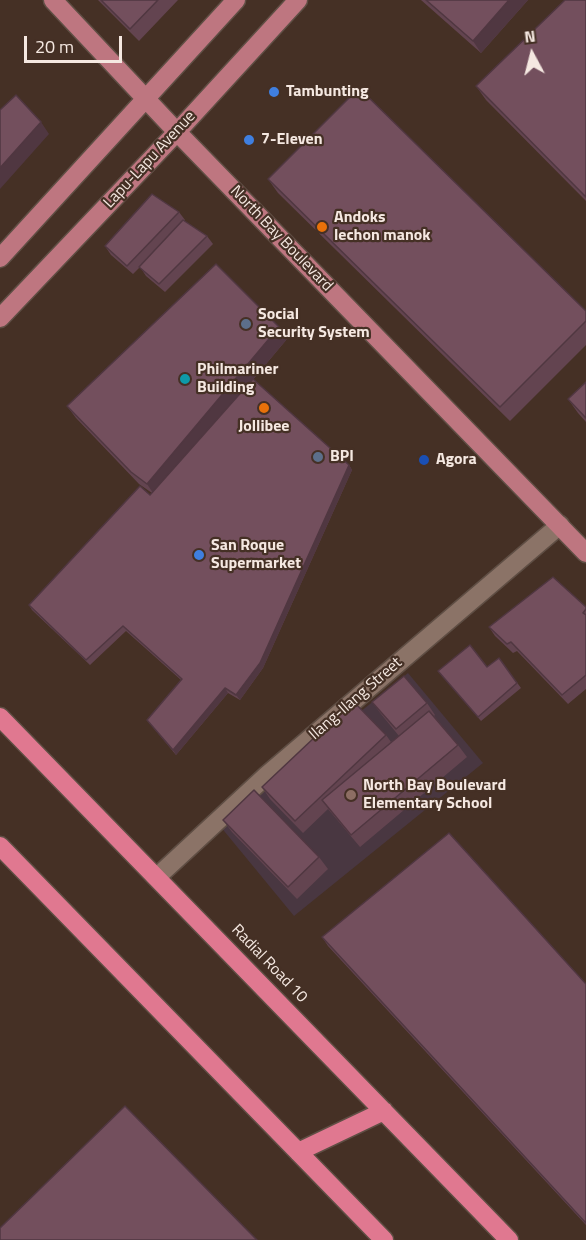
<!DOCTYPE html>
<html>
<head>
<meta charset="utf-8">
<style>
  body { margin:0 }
  #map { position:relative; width:586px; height:1240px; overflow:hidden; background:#453025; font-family:"Titillium Web",sans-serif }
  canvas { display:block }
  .north { position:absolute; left:502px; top:24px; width:60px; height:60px; -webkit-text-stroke:4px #453025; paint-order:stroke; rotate:353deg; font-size:16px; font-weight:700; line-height:24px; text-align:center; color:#f5e8e1 }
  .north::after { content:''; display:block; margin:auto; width:21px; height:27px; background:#f5e8e1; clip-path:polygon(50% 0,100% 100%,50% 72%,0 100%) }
  .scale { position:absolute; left:24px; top:36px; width:98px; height:27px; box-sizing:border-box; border:3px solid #f5e8e1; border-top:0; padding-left:8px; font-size:18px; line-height:21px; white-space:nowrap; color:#f5e8e1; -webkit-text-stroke:4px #453025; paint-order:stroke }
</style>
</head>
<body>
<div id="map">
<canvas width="586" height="1240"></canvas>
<div class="north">N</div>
<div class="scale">20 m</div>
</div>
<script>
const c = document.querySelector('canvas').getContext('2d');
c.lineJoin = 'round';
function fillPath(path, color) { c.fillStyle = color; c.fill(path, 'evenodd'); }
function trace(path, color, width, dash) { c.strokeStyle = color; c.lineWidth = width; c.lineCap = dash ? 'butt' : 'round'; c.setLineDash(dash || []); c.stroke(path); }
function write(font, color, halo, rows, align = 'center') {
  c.font = font + ' "Titillium Web",sans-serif'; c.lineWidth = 4.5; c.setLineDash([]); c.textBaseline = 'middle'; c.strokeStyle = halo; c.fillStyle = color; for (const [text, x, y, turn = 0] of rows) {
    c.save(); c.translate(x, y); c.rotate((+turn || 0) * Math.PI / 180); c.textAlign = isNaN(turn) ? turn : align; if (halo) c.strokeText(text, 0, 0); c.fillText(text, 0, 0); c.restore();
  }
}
const education = new Path2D(`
  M 408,673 L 483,763 L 294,916 L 220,826 Z`);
const minor = new Path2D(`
  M 157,877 L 267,775 L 560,525`);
const major = new Path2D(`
  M 53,0 L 177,132 L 586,553
  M 0,258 L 236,0
  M 0,318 L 177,132 L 298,0`);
const highway = new Path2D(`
  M 0,717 L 509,1240
  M 0,846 L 384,1240
  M 298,1152 L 384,1111`);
const wall = new Path2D(`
  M 98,0 L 178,0 L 139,41 Z
  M 421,0 L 528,0 L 481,53 Z
  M 586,0 L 586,201 L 486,100 L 476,86 Z
  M 268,179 L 586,311 L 586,345 L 510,421 L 278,193 Z
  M 179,212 L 185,220 L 184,221 L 207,236 L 213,244 L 165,292 L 146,276 L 140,267 L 133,274 L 111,255 L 105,246 Z
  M 279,327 L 287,339 L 251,382 L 349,465 L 352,470 L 263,668 L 240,700 L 228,693 L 176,755 L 147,720 L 181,680 L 126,631 L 90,665 L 32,610 L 29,605 L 152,493 L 139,484 L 76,418 L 67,406 Z
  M 586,382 L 586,422 L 578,413 L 568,399 Z
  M 586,607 L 586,689 L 568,704 L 517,651 L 513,653 L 495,636 L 489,627 Z
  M 499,658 L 521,688 L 481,721 L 438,671 L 487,667 Z
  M 372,702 L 427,703 L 435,715 L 434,716 L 458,745 L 467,757 L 360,847 L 328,809 L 303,833 L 270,799 L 262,787 L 386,735 L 391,742 L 399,736 L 381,714 Z
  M 223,820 L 319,857 L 328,869 L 297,899 L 232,832 Z
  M 322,937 L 586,984 L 586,1225 L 328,946 Z`);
const shadedWall = new Path2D(`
  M 509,0 L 528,0 L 481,53 L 473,41 Z
  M 41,122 L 49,134 L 0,189 L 0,168 Z
  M 279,327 L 287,339 L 155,496 L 147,484 Z
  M 349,465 L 352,470 L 263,668 L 240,700 L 236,695 Z
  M 225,688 L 228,693 L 176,755 L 173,750 Z`);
const building = new Path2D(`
  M 101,0 L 158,0 L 130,29 Z
  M 426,0 L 509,0 L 473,41 Z
  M 565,0 L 586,0 L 586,197 L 476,86 Z
  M 359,88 L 586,311 L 586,321 L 500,407 L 268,179 Z
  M 16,95 L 41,122 L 0,168 L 0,110 Z
  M 152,194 L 179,212 L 127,266 L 105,246 Z
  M 183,220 L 207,236 L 159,284 L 139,267 Z
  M 216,264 L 279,327 L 147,484 L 131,472 L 67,406 Z
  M 253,379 L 349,465 L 260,663 L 236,695 L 225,688 L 173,750 L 147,720 L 182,679 L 123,626 L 86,660 L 29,605 L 140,486 L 150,495 Z
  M 586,382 L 586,418 L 568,399 Z
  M 553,577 L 586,607 L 586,609 L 583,613 L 586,615 L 586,675 L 562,695 L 511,642 L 507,644 L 489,627 Z
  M 470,645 L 487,667 L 499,658 L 517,683 L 478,717 L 438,671 Z
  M 404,676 L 427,703 L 396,729 L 372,702 Z
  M 353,701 L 386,735 L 295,821 L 262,787 Z
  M 429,711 L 458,745 L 351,835 L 322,800 Z
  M 254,790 L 319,857 L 288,887 L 223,820 Z
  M 449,833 L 586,984 L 586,1223 L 322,937 Z
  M 125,1106 L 257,1240 L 0,1240 L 0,1228 Z`);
const markers = [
  [274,92,6,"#3f7fe0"],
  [249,140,6,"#3f7fe0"],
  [322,227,6,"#e8710a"],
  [246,324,6,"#5c6f8a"],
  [185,379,6,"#0f9aa8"],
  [264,408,6,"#e8710a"],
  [318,457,6,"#5c6f8a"],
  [424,460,6,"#1a4fb4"],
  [199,555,6,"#3f7fe0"],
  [351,795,6,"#8d6e63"]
];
const poiNames = [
  ["Tambunting",286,92],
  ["7-Eleven",261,140],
  ["Andoks",334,218],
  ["lechon manok",334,236],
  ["Social",258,315],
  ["Security System",258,333],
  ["Philmariner",197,370],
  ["Building",197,388],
  ["Jollibee",264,427,"center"],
  ["BPI",330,457],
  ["Agora",436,460],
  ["San Roque",211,546],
  ["Supermarket",211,564],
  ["North Bay Boulevard",363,786],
  ["Elementary School",363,804]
];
const streetNames = [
  ["Lapu-Lapu Avenue",150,160,-47],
  ["North Bay Boulevard",281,239,46],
  ["Ilang-Ilang Street",356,699,-41],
  ["Radial Road 10",269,964,46]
];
fillPath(education, '#493741');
trace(minor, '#5f4e44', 21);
trace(major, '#5f4e44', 21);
trace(highway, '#5f4e44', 21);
trace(minor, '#8b7367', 18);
trace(major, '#be7680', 18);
trace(highway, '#e07890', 18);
fillPath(wall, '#634450');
fillPath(shadedWall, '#503741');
fillPath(building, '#734f5d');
trace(building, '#503741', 1.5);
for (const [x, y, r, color] of markers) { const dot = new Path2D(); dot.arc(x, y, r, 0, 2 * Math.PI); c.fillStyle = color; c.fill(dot); trace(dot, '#453025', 2); }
write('bold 16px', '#f5e8e1', '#453025', poiNames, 'left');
write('16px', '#f5e8e1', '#453025', streetNames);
</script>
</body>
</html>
